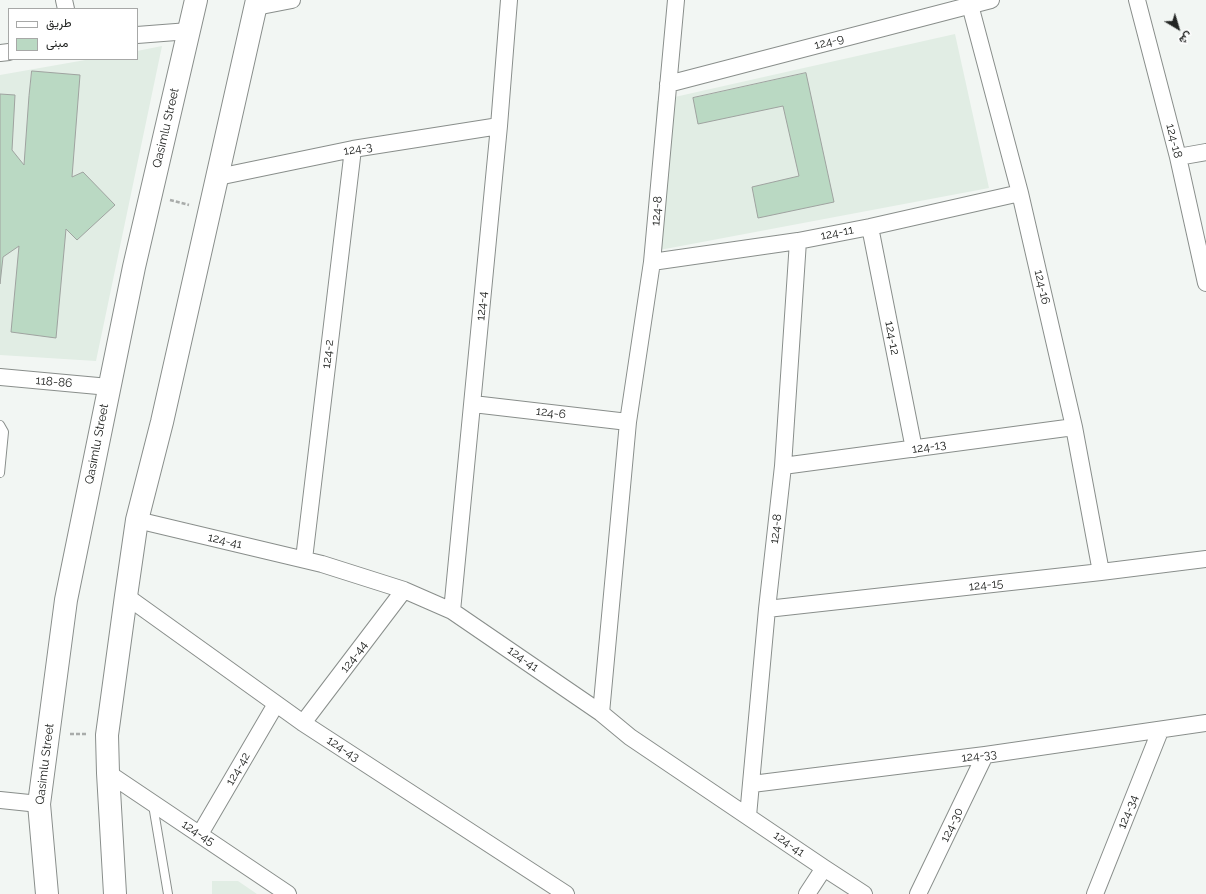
<!DOCTYPE html>
<html>
<head>
<meta charset="utf-8">
<style>
  body { margin:0 }
  #map { position:relative; width:1206px; height:894px; overflow:hidden; background:#f2f6f3; font-family:Raleway,Vazirmatn,sans-serif }
  canvas { display:block }
  .legend { position:absolute; left:8px; top:8px; width:130px; height:52px; box-sizing:border-box; background:#fff; border:1px solid #a7a8a7; margin:0; padding:5px 7px; list-style:none; font-size:12px; color:#232523 }
  .legend li { display:flex; align-items:center; gap:8px; height:20px }
  .legend b { width:20px; border:1px solid #a7a8a7 }
  .north { position:absolute; left:1158px; top:8px; width:40px; height:40px; -webkit-text-stroke:3px #fff; paint-order:stroke; rotate:142deg; font-size:11px; font-weight:700; line-height:16px; text-align:center; color:#232523 }
  .north::after { content:''; display:block; margin:auto; width:14px; height:18px; background:#232523; clip-path:polygon(50% 0,100% 100%,50% 72%,0 100%) }
</style>
</head>
<body>
<div id="map">
<canvas width="1206" height="894"></canvas>
<ul class="legend">
<li><b style="height:5px;background:#fff"></b>طريق</li>
<li><b style="height:11px;background:#bad9c3"></b>مبنى</li>
</ul>
<div class="north">ش</div>
</div>
<script>
const c = document.querySelector('canvas').getContext('2d');
c.lineJoin = 'round';
function fillPath(path, color) { c.fillStyle = color; c.fill(path, 'evenodd'); }
function trace(path, color, width, dash) { c.strokeStyle = color; c.lineWidth = width; c.lineCap = dash ? 'butt' : 'round'; c.setLineDash(dash || []); c.stroke(path); }
function write(font, color, halo, rows, align = 'center') {
  c.font = font + ' Raleway,sans-serif'; c.lineWidth = 3; c.setLineDash([]); c.textBaseline = 'middle'; c.strokeStyle = halo; c.fillStyle = color; for (const [text, x, y, turn = 0] of rows) {
    c.save(); c.translate(x, y); c.rotate((+turn || 0) * Math.PI / 180); c.textAlign = isNaN(turn) ? turn : align; if (halo) c.strokeText(text, 0, 0); c.fillText(text, 0, 0); c.restore();
  }
}
const built = new Path2D(`
  M 955,34 L 989,188 L 649,252 L 657,101 Z
  M 162,46 L 96,361 L 0,355 L 0,75 L 91,59 L 137,59 L 137,51 Z
  M 212,881 L 238,881 L 257,894 L 212,894 Z`);
const building = new Path2D(`
  M 32,71 L 80,75 L 72,177 L 83,172 L 115,205 L 77,240 L 66,229 L 56,338 L 11,332 L 19,246 L 3,257 L 0,284 L 0,94 L 15,95 L 12,150 L 24,165 L 29,96 Z
  M 806,73 L 834,202 L 758,218 L 752,187 L 799,176 L 783,106 L 698,124 L 693,98 Z`);
const path = new Path2D(`
  M 170,200 L 189,205
  M 70,734 L 87,734`);
const service = new Path2D(`
  M 0,425 L 4,432 L 0,473
  M 153,805 L 168,894`);
const minor = new Path2D(`
  M 64,0 L 66,9
  M 1137,0 L 1178,157 L 1206,283
  M 970,5 L 1020,193 L 1074,427 L 1101,572
  M 256,7 L 292,0
  M 137,35 L 189,31
  M 0,53 L 9,52
  M 668,84 L 991,0
  M 1178,157 L 1206,152
  M 218,177 L 353,149 L 499,126
  M 870,227 L 914,449
  M 652,262 L 798,241 L 870,227 L 1020,193
  M 0,377 L 109,387
  M 473,404 L 628,422
  M 783,466 L 1074,427
  M 137,520 L 322,564 L 404,590 L 452,611 L 601,713 L 630,737 L 824,868 L 864,894
  M 304,559 L 353,149
  M 126,596 L 303,723 L 566,894
  M 767,609 L 1101,572 L 1206,559
  M 452,611 L 499,126 L 509,0
  M 601,713 L 628,422 L 652,262 L 676,0
  M 303,723 L 404,590
  M 108,773 L 288,894
  M 752,784 L 985,755 L 1206,723
  M 0,800 L 39,804
  M 748,816 L 767,609 L 783,466 L 798,241
  M 200,834 L 276,704
  M 807,894 L 824,868
  M 918,894 L 985,755
  M 1095,894 L 1160,731`);
const primary = new Path2D(`
  M 47,894 L 39,804 L 66,600 L 134,267 L 196,0
  M 115,894 L 108,773 L 107,735 L 126,596 L 137,520 L 162,422 L 257,0`);
const streetNames = [
  ["124-9",829,42,-15],
  ["Qasimlu Street",166,128,-77],
  ["124-18",1174,141,76],
  ["124-3",358,149,-10],
  ["124-8",657,211,-85],
  ["124-11",837,233,-11],
  ["124-16",1042,287,77],
  ["124-4",482,306,-85],
  ["124-12",892,338,79],
  ["124-2",328,354,-83],
  ["118-86",54,382,5],
  ["124-6",551,413,7],
  ["Qasimlu Street",97,444,-79],
  ["124-13",929,447,-8],
  ["124-8",776,529,-83],
  ["124-41",225,541,13],
  ["124-15",986,585,-6],
  ["124-44",354,657,-53],
  ["124-41",523,659,35],
  ["124-43",343,749,33],
  ["124-33",979,756,-7],
  ["Qasimlu Street",45,764,-83],
  ["124-42",238,769,-60],
  ["124-34",1128,812,-68],
  ["124-30",952,825,-64],
  ["124-45",198,833,33],
  ["124-41",789,844,35]
];
fillPath(built, '#e1ede4');
fillPath(building, '#bad9c3');
trace(building, '#9fa3a0', 1);
trace(service, '#898e8b', 10);
trace(minor, '#898e8b', 18);
trace(primary, '#898e8b', 24);
trace(path, '#a9acaa', 2.5, [4, 2]);
trace(service, '#fff', 8);
trace(minor, '#fff', 16);
trace(primary, '#fff', 22);
write('12px', '#232523', '#fff', streetNames);
</script>
</body>
</html>
